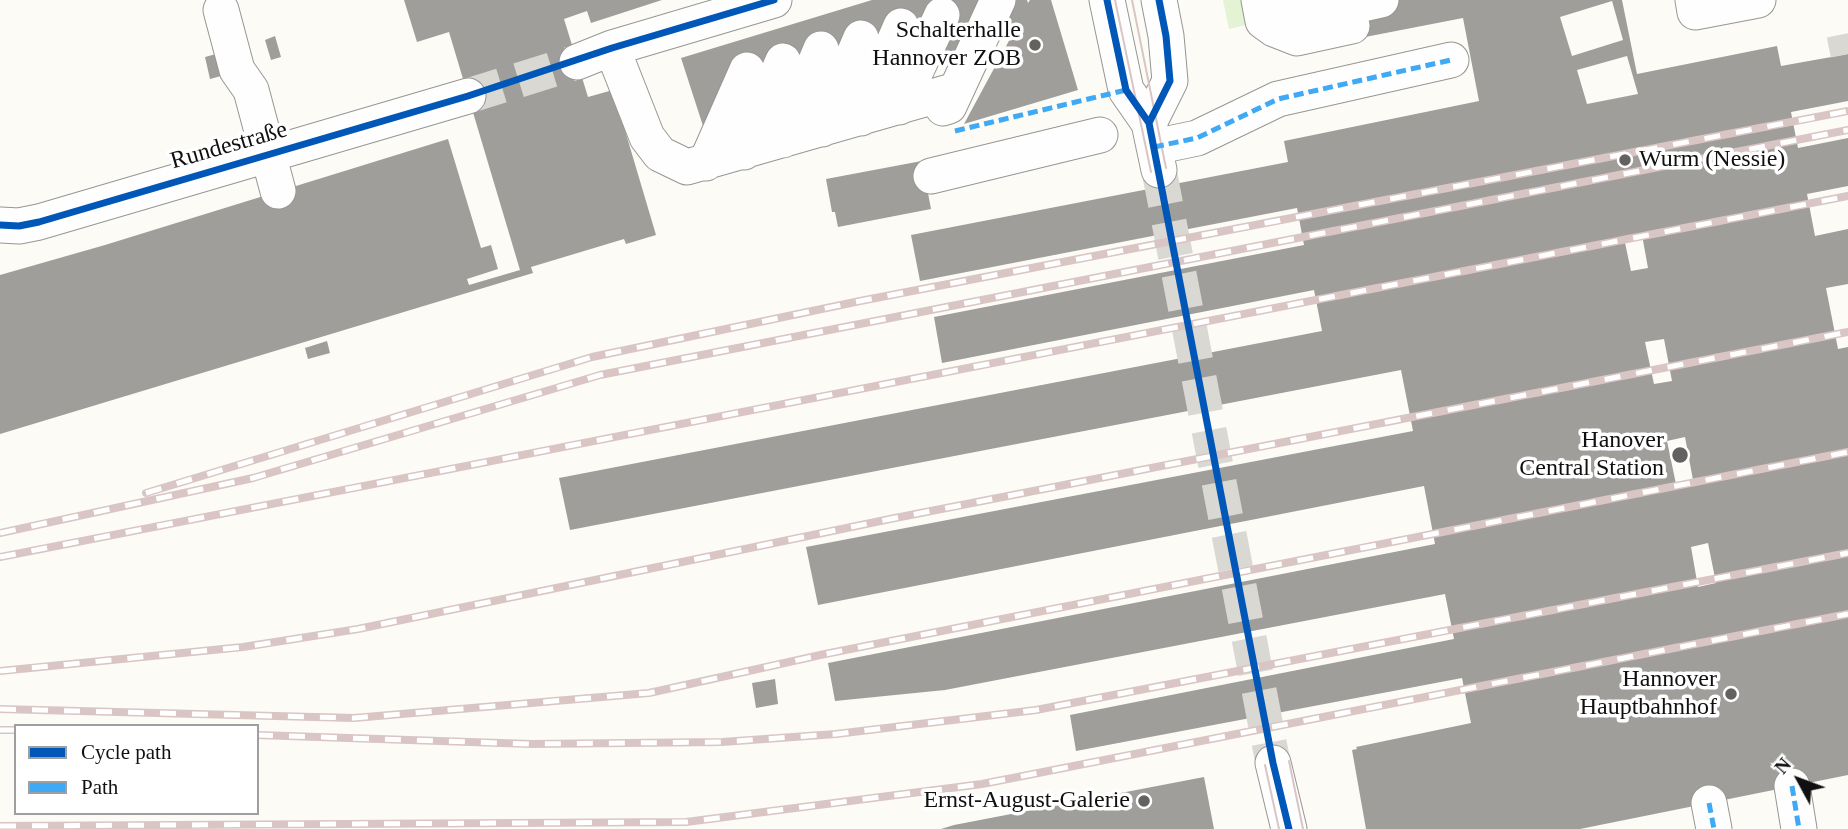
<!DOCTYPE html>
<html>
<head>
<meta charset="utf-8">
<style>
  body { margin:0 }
  #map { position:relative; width:1848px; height:829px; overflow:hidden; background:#fcfbf5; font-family:"Times New Roman",serif }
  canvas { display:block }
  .legend { position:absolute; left:14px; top:724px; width:245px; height:91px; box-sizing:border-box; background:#fff; border:2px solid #9f9f9f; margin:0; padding:9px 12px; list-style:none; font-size:21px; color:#101010 }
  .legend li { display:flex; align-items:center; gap:14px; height:35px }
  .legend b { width:35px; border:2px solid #9f9f9f }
  .north { position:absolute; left:1764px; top:745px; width:70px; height:70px; -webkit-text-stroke:5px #fff; paint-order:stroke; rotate:311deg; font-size:19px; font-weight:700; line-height:28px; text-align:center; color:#101010 }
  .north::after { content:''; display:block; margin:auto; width:24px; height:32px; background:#101010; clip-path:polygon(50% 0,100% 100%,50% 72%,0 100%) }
</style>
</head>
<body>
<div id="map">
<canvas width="1848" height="829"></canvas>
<ul class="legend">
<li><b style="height:9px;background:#0057b8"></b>Cycle path</li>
<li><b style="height:9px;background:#3fa9f5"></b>Path</li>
</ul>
<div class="north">N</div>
</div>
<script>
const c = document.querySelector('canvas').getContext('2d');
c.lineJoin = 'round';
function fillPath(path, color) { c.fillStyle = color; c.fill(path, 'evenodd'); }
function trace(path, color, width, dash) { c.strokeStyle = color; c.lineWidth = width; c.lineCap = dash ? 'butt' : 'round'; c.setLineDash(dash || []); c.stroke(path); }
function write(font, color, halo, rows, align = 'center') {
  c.font = font + ' "Times New Roman",serif'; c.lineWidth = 7; c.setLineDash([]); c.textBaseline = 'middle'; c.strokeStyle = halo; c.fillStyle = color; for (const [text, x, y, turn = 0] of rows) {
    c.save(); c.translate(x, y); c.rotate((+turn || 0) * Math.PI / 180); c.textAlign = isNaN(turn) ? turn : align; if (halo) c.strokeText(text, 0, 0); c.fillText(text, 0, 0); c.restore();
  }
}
const green = new Path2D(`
  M 1223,0 L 1245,0 L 1250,24 L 1229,29 Z`);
const building = new Path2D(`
  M 404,0 L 662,0 L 591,23 L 587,11 L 564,19 L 588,97 L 613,90 L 656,235 L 626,244 L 624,239 L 531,267 L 533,273 L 0,434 L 0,275 L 105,245 L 448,139 L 481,248 L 491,245 L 498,269 L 467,279 L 469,285 L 520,270 L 449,32 L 417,42 Z
  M 872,0 L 1027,0 L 1028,3 L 1030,0 L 1051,0 L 1078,90 L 964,124 L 1011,37 L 704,129 L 681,58 Z
  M 1335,0 L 1622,0 L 1637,74 L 1777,46 L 1781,66 L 1848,54 L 1848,101 L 1791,112 L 1798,148 L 1848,138 L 1848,186 L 1807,194 L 1815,236 L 1848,229 L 1848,284 L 1826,288 L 1838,349 L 1848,347 L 1848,775 L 1580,829 L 1366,829 L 1352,750 L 1357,749 L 1356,747 L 1471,723 L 1462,678 L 1076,751 L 1070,715 L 1454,639 L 1445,594 L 945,690 L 835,701 L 828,663 L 1435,544 L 1424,486 L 818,605 L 806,547 L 1413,431 L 1401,370 L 570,530 L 559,478 L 1322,331 L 1314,290 L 942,363 L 934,317 L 1304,245 L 1297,208 L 920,281 L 911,235 L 1288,162 L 1284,141 L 1479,101 L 1463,18 L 1360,38 ZM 1612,1 L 1623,40 L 1572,56 L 1560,17 ZM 1627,56 L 1638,94 L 1587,104 L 1577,70 ZM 1642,235 L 1648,268 L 1631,271 L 1624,238 ZM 1664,339 L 1672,381 L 1654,384 L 1645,342 ZM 1685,437 L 1693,480 L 1676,484 L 1667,441 ZM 1708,543 L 1716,583 L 1698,587 L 1691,547 Z
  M 275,36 L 281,57 L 271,60 L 265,40 Z
  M 216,54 L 221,76 L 210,79 L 205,57 Z
  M 927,160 L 935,194 L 928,193 L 931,209 L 838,227 L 835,212 L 832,212 L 826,179 Z
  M 327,341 L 330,353 L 308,359 L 305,348 Z
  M 775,679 L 778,704 L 756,708 L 752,683 Z
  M 1204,777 L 1214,829 L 941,829 L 954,825 Z`);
const minorTunnel = new Path2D(`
  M 1844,34 L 1848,54
  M 468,96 L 577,62
  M 1159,170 L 1273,763`);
const minor = new Path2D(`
  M 1107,0 L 1126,90 L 1149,123 L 1159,170
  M 1259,0 L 1263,21 L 1274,29 L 1297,38 L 1352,26 L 1347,0
  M 1280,0 L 1293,12 L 1310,16 L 1381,0
  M 1693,0 L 1695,12 L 1758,0
  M 221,10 L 237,70 L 251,90 L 278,191
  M 612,48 L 647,137 L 660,154 L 687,167 L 956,90
  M 577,62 L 612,48 L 774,0
  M 899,107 L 942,15
  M 943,108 L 949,106 L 998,0
  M 861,118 L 901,26
  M 1149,123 L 1170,81 L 1166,36 L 1159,0
  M 822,129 L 861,38
  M 783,140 L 821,49
  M 1154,147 L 1197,138 L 1278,99 L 1451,60
  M 744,152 L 783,61
  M 706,163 L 747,70
  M 931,176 L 1100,135
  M 0,225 L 19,226 L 39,222 L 468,96
  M 1273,763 L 1289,829
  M 1792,786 L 1799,829
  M 1709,803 L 1714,829`);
const tram = new Path2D(`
  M 1115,0 L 1151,172
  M 1132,0 L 1166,168
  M 1289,761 L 1303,829
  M 1265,765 L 1279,829`);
const rail = new Path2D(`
  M 146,493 L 592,357 L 860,301 L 1848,111
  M 0,533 L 253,478 L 600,375 L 1848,130
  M 0,557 L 1848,196
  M 0,671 L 243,647 L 358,629 L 890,519 L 1848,332
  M 0,709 L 354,718 L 649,693 L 825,654 L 1848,452
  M 0,730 L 16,730
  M 257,735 L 531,744 L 722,742 L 836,734 L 1036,710 L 1848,553
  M 0,826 L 686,822 L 982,784 L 1848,614`);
const quiet = new Path2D(`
  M 955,131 L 1126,90
  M 1154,147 L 1197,138 L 1278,99 L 1451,60
  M 1792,786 L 1799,829
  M 1709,803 L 1714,829`);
const cycleway = new Path2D(`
  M 1107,0 L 1126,90 L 1149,123 L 1273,763 L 1289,829
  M 1149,123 L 1170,81 L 1166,36 L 1159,0
  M 0,225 L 19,226 L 39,222 L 468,96 L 612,48 L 774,0`);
const markers = [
  [1035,45,7,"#636260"],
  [1625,160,7,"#636260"],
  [1680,455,9,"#636260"],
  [1731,694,7,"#636260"],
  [1144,801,7,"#636260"]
];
const poiNames = [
  ["Schalterhalle",1021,31],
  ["Hannover ZOB",1021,59],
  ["Wurm (Nessie)",1639,160,"left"],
  ["Hanover",1664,441],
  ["Central Station",1664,469],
  ["Hannover",1717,680],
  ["Hauptbahnhof",1717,708],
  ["Ernst-August-Galerie",1130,801]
];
const streetNames = [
  ["Rundestraße",229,146,-16]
];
fillPath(green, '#e4f3d3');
fillPath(building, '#a09e9a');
trace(minorTunnel, '#d9d8d3', 35, [35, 18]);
trace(minor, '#969693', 37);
trace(minor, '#fffefe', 35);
trace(tram, '#d9c5c4', 2);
trace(rail, '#d9c5c4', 8);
trace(rail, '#fff', 5, [16]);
trace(quiet, '#3fa9f5', 5, [10, 5]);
trace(cycleway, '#0057b8', 7);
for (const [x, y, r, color] of markers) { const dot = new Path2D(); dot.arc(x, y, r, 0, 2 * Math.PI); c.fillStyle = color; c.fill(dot); trace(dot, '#fff', 2.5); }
write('24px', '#101010', '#fff', poiNames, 'right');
write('24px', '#101010', '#fff', streetNames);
</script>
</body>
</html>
